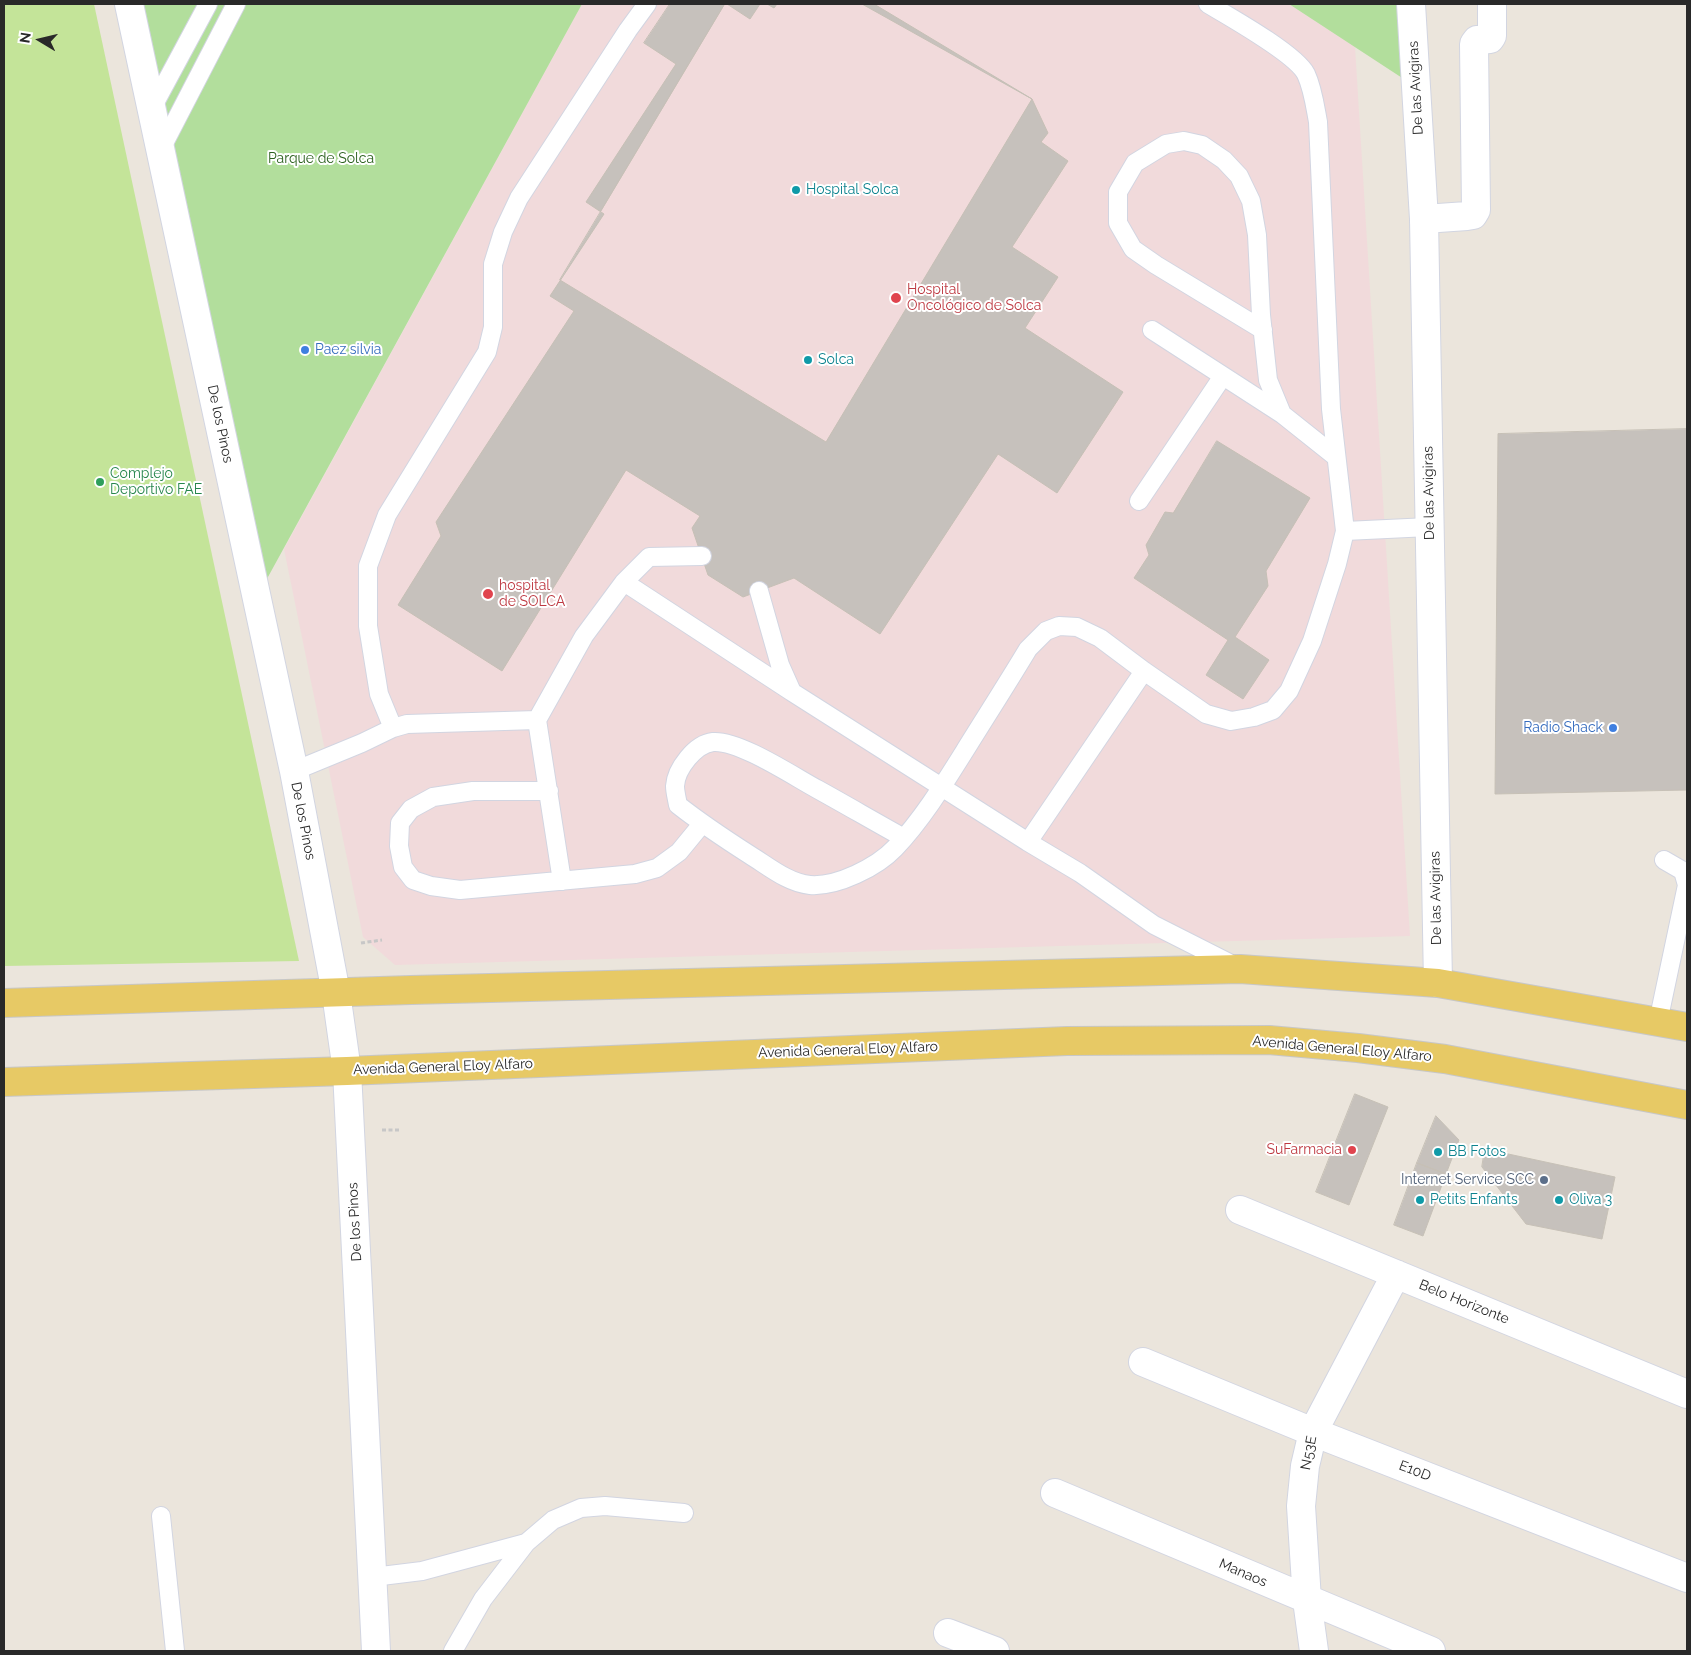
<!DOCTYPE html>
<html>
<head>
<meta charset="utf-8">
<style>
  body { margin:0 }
  #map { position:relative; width:1691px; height:1655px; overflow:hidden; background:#ebe5dc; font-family:Raleway,sans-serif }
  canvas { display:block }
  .frame { position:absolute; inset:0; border:5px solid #292929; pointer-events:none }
  .north { position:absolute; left:15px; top:15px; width:50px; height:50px; -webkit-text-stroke:4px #fff; paint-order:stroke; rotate:279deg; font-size:14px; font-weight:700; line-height:20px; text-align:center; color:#292929 }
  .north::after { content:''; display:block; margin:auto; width:18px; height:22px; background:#292929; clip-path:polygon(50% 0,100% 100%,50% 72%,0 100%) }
</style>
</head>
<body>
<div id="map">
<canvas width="1691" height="1655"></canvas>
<div class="frame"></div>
<div class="north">N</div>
</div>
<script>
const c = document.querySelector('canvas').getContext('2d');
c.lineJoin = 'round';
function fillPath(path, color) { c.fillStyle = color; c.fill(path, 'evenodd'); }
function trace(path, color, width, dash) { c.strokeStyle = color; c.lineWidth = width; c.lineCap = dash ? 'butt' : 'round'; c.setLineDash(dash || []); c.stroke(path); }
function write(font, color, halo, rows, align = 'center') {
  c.font = font + ' Raleway,sans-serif'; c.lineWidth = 4; c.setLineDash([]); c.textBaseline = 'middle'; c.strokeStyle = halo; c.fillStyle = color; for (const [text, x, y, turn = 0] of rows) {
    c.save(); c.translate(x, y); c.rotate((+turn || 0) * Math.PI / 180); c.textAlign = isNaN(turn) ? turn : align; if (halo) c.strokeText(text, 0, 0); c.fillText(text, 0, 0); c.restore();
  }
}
const medical = new Path2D(`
  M 582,4 L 1289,4 L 1355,47 L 1410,936 L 395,965 L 363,937 L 284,549 Z`);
const green = new Path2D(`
  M 129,4 L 582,4 L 257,597 Z
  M 1289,4 L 1411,4 L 1416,87 Z`);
const pitch = new Path2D(`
  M 4,4 L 94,4 L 299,961 L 4,966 Z`);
const building = new Path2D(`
  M 670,4 L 727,4 L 750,19 L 760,4 L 767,4 L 774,8 L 777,4 L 862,4 L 1032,99 L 1048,133 L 1041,142 L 1068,161 L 1012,247 L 1058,277 L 1025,328 L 1123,392 L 1057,493 L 998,454 L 880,634 L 794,578 L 743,597 L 708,575 L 692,528 L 700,516 L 626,470 L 502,671 L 398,605 L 441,536 L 436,522 L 574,311 L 550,296 L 604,214 L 586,202 L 676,64 L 644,43 Z
  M 725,4 L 874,4 L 1032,99 L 826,442 L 560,280 Z
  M 1687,429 L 1687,790 L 1495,794 L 1498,434 Z
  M 1217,441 L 1310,498 L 1266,571 L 1268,586 L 1235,637 L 1269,660 L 1243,699 L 1206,675 L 1228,640 L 1134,578 L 1149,555 L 1146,545 L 1165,512 L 1173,513 Z
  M 1355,1094 L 1388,1107 L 1349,1205 L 1316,1192 Z
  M 1436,1116 L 1459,1140 L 1446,1174 L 1417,1163 Z
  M 1485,1149 L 1615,1177 L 1602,1239 L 1526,1224 L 1482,1167 Z
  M 1417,1163 L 1446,1174 L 1423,1236 L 1394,1225 Z`);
const path = new Path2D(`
  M 361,943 L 382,940
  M 382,1130 L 401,1130`);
const lane = new Path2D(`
  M 151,110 L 208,4
  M 161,149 L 236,4
  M 1152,330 L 1282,414
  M 1263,330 L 1156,265 L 1133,249 L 1118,223 L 1118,192 L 1135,163 L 1166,144 L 1184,141 L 1202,145 L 1224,160 L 1239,176 L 1251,201 L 1257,235 L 1261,315 L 1268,380 L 1282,414 L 1336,457
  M 1139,501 L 1223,376
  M 1345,531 L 1429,527
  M 624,582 L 792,692
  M 759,591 L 780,665 L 792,692 L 1028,842 L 1080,873 L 1154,925 L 1235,966
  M 393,728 L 379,694 L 368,626 L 368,566 L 387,515 L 487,352 L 493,327 L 493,264 L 503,232 L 519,198 L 628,30 L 647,4
  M 294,771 L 362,743 L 393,728 L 407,724 L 537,720
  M 549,791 L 473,791 L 433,797 L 411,809 L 400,823 L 399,846 L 403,867 L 413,880 L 431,886 L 460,890 L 635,874 L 657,868 L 679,852 L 702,824
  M 904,838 C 875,822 846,805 817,789 C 793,776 739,740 713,742 C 695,744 676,769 675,786 C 675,792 677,799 678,805 C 701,823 725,839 750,855 C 768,866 788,883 810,885 C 837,887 877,867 895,848 C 921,821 944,784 964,752 C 985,718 1007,684 1028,649 L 1046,631 L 1059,626 L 1077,627 L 1100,638 L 1144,671 L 1206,714 L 1231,721 L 1254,717 L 1273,710 L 1289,691 L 1312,641 L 1337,564 L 1345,531 L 1331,409 L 1318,122 C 1315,106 1313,89 1306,74 C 1296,54 1230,17 1208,4
  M 1028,842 L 1144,671
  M 562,881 L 537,720 L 584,636 L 624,582 L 649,557 L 702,556
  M 1658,1022 L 1687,885 L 1683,871 L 1664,860
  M 161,1516 L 175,1651
  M 373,1577 L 422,1571 L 526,1543 L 553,1520 L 581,1508 L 605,1506 L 684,1513
  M 453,1651 L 483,1599 L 526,1543`);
const street = new Path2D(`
  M 1424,219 L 1467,216 L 1473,215 L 1476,210 L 1474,44 L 1477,40 L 1490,39 L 1492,36 L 1492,4
  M 1240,1210 L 1687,1394
  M 1143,1362 L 1313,1432 L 1687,1578
  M 1055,1493 L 1431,1651
  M 948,1633 L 995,1651
  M 1314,1651 L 1307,1600 L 1301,1506 L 1305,1466 L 1313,1432 L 1396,1274`);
const secondary = new Path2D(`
  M 129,4 L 294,771 L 336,993 L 347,1071 L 376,1651
  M 1411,4 L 1424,219 L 1438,983`);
const primary = new Path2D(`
  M 4,1003 L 411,990 L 1240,969 L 1438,983 L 1687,1027
  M 4,1082 L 347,1071 L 1067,1041 L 1269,1040 L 1358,1048 L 1445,1059 L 1687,1105`);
const markers = [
  [796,190,5,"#0f9aa8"],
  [896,298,6,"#e0444e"],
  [305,350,5,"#3f7fe0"],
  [808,360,5,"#0f9aa8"],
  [100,482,5,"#2e9e5b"],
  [488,594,6,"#e0444e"],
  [1613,728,5,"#3f7fe0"],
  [1352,1150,5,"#e0444e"],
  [1438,1152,5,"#0f9aa8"],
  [1544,1180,5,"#5c6f8a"],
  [1420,1200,5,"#0f9aa8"],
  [1559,1200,5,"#0f9aa8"]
];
const streetNames = [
  ["De las Avigiras",1416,88,-93],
  ["De los Pinos",220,424,78],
  ["De las Avigiras",1429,493,-91],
  ["De los Pinos",303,821,79],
  ["De las Avigiras",1436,898,-91],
  ["Avenida General Eloy Alfaro",1342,1049,5],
  ["Avenida General Eloy Alfaro",848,1050,-2],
  ["Avenida General Eloy Alfaro",443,1067,-2],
  ["De los Pinos",355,1222,-93],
  ["Belo Horizonte",1464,1302,22],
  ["N53E",1309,1453,-79],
  ["E10D",1415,1471,21],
  ["Manaos",1243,1573,23]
];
const parkNames = [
  ["Parque de Solca",321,159]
];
const cultureNames = [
  ["Hospital Solca",806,190],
  ["Solca",818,360],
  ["BB Fotos",1448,1152],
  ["Petits Enfants",1430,1200],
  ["Oliva 3",1569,1200]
];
const healthNames = [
  ["Hospital",907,290],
  ["Oncológico de Solca",907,306],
  ["hospital",499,586],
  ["de SOLCA",499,602],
  ["SuFarmacia",1342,1150,"right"]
];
const shopNames = [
  ["Paez silvia",315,350],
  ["Radio Shack",1603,728,"right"]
];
const leisureNames = [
  ["Complejo",110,474],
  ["Deportivo FAE",110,490]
];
const serviceNames = [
  ["Internet Service SCC",1534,1180]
];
fillPath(medical, '#f1dadb');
fillPath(green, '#b2de9c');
fillPath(pitch, '#c4e499');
fillPath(building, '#c6c1bc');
trace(building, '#c6c0b6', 1);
trace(lane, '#d2d5e1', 20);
trace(street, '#d2d5e1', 30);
trace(secondary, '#d2d5e1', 30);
trace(primary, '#c7c7c7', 30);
trace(path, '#c7c7c7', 3, [4, 2.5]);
trace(lane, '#fff', 18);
trace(street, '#fff', 28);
trace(secondary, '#fff', 28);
trace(primary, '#e7c965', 28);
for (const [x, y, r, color] of markers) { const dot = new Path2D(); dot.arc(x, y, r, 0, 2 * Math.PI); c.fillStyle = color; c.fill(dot); trace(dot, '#fff', 2); }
write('14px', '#292929', '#fff', streetNames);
write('14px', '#2c611f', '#fff', parkNames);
write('14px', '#0d838f', '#fff', cultureNames, 'left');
write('14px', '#be3a42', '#fff', healthNames, 'left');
write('14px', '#366cbe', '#fff', shopNames, 'left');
write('14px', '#27864d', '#fff', leisureNames, 'left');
write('14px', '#4e5e75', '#fff', serviceNames, 'right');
</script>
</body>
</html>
